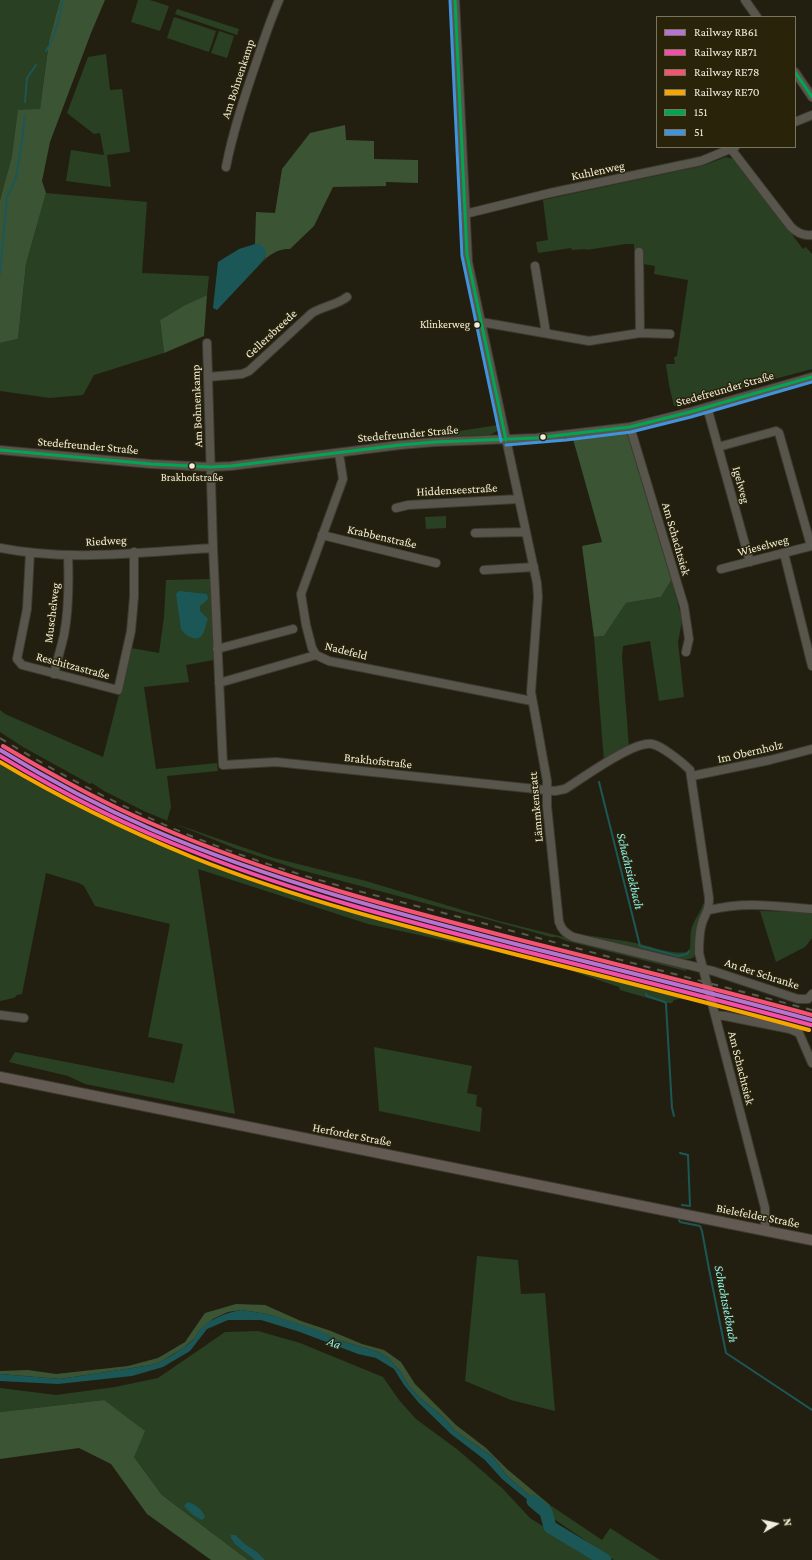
<!DOCTYPE html>
<html>
<head>
<meta charset="utf-8">
<style>
  body { margin:0 }
  #map { position:relative; width:812px; height:1560px; overflow:hidden; background:#221f10; font-family:"Crimson Pro",serif }
  canvas { display:block }
  .legend { position:absolute; left:656px; top:16px; width:140px; height:132px; box-sizing:border-box; background:#292409; border:1px solid #79755f; margin:0; padding:5px 7px; list-style:none; font-size:12px; color:#f1eedf }
  .legend li { display:flex; align-items:center; gap:8px; height:20px }
  .legend b { width:20px; border:1px solid #79755f }
  .north { position:absolute; left:756px; top:1504px; width:40px; height:40px; -webkit-text-stroke:3px #292409; paint-order:stroke; rotate:81deg; font-size:11px; font-weight:700; line-height:16px; text-align:center; color:#f1eedf }
  .north::after { content:''; display:block; margin:auto; width:14px; height:18px; background:#f1eedf; clip-path:polygon(50% 0,100% 100%,50% 72%,0 100%) }
</style>
</head>
<body>
<div id="map">
<canvas width="812" height="1560"></canvas>
<ul class="legend">
<li><b style="height:5px;background:#b673d3"></b>Railway RB61</li>
<li><b style="height:5px;background:#f54da8"></b>Railway RB71</li>
<li><b style="height:5px;background:#f65372"></b>Railway RE78</li>
<li><b style="height:5px;background:#f7a600"></b>Railway RE70</li>
<li><b style="height:5px;background:#00a651"></b>151</li>
<li><b style="height:5px;background:#4094de"></b>51</li>
</ul>
<div class="north">N</div>
</div>
<script>
const c = document.querySelector('canvas').getContext('2d');
c.lineJoin = 'round';
function fillPath(path, color) { c.fillStyle = color; c.fill(path, 'evenodd'); }
function trace(path, color, width, dash) { c.strokeStyle = color; c.lineWidth = width; c.lineCap = dash ? 'butt' : 'round'; c.setLineDash(dash || []); c.stroke(path); }
function write(font, color, halo, rows, align = 'center') {
  c.font = font + ' "Crimson Pro",serif'; c.lineWidth = 3; c.setLineDash([]); c.textBaseline = 'middle'; c.strokeStyle = halo; c.fillStyle = color; for (const [text, x, y, turn = 0] of rows) {
    c.save(); c.translate(x, y); c.rotate((+turn || 0) * Math.PI / 180); c.textAlign = isNaN(turn) ? turn : align; if (halo) c.strokeText(text, 0, 0); c.fillText(text, 0, 0); c.restore();
  }
}
const green = new Path2D(`
  M 0,0 L 60,0 L 49,41 L 40,109 L 12,156 L 0,200 Z
  M 138,0 L 150,0 L 169,6 L 160,31 L 131,22 Z
  M 177,9 L 239,29 L 237,35 L 175,14 Z
  M 174,17 L 216,31 L 209,52 L 167,38 Z
  M 219,31 L 234,36 L 227,58 L 211,53 Z
  M 106,54 L 110,90 L 122,89 L 130,152 L 107,155 L 111,187 L 66,181 L 71,150 L 104,155 L 100,133 L 94,134 L 67,113 L 88,57 Z
  M 726,157 L 733,159 L 736,161 L 803,249 L 806,247 L 812,254 L 812,369 L 674,406 L 669,385 L 666,364 L 675,364 L 674,357 L 677,356 L 688,280 L 654,274 L 655,266 L 643,264 L 643,249 L 634,249 L 634,244 L 626,244 L 586,250 L 586,249 L 572,250 L 571,248 L 538,253 L 536,242 L 548,240 L 543,200 L 702,166 Z
  M 46,193 L 147,202 L 142,273 L 209,276 L 207,295 L 185,305 L 160,320 L 164,353 L 94,375 L 83,395 L 50,398 L 0,391 L 0,343 L 18,339 L 26,264 Z
  M 498,425 L 497,431 L 490,435 L 440,437 L 440,434 Z
  M 446,516 L 446,528 L 426,529 L 425,517 Z
  M 211,579 L 214,660 L 186,665 L 189,682 L 144,687 L 156,769 L 217,763 L 218,771 L 167,776 L 171,807 L 167,821 L 274,858 L 366,881 L 499,921 L 685,967 L 686,971 L 567,941 L 557,937 L 551,937 L 479,917 L 469,915 L 297,869 L 234,848 L 146,812 L 104,791 L 92,783 L 90,784 L 23,747 L 0,732 L 0,710 L 5,714 L 103,757 L 131,648 L 159,653 L 164,617 L 166,580 Z
  M 672,579 L 682,621 L 678,642 L 684,697 L 659,701 L 650,641 L 623,646 L 622,657 L 629,747 L 604,761 L 594,637 L 604,636 L 626,603 L 661,597 Z
  M 0,763 C 88,814 181,857 277,889 C 330,907 385,920 439,934 C 522,956 606,976 689,997 L 674,1000 L 672,1003 L 665,1003 L 620,990 L 619,987 L 554,965 L 475,947 L 368,924 L 198,869 L 235,1114 L 85,1084 L 68,1076 L 9,1062 L 15,1052 L 174,1083 L 183,1044 L 148,1037 L 170,924 L 95,906 L 84,886 L 79,883 L 46,873 L 22,994 L 17,995 L 14,998 L 0,1001 Z
  M 703,904 L 705,904 L 697,936 L 696,953 L 694,957 L 690,959 L 681,959 L 585,935 C 604,938 622,940 640,944 C 653,947 676,956 689,951 C 692,943 689,935 692,927 C 695,918 701,912 703,904 Z
  M 760,911 L 812,912 L 812,938 L 805,947 L 776,962 Z
  M 374,1047 L 472,1066 L 467,1093 L 477,1095 L 476,1106 L 482,1108 L 480,1132 L 379,1111 Z
  M 477,1256 L 518,1260 L 521,1294 L 545,1293 L 555,1411 L 511,1400 L 465,1381 Z
  M 258,1331 L 300,1343 L 383,1377 L 399,1400 L 416,1419 L 458,1450 L 503,1489 L 530,1518 L 596,1560 L 248,1560 L 162,1495 L 134,1457 L 104,1400 L 0,1412 L 0,1388 L 56,1395 L 115,1387 L 158,1378 L 225,1332 Z
  M 550,1505 L 602,1540 L 610,1528 L 660,1560 L 614,1560 L 551,1517 L 547,1511 Z`);
const forest = new Path2D(`
  M 60,0 L 105,0 L 91,33 L 50,142 L 42,181 L 46,193 L 26,264 L 18,339 L 0,343 L 0,200 L 12,156 L 18,110 L 40,109 L 49,41 Z
  M 345,125 L 346,140 L 374,141 L 374,159 L 418,160 L 418,183 L 386,182 L 386,186 L 333,187 L 314,226 L 290,249 C 280,248 270,254 263,261 L 265,257 L 259,244 L 255,244 L 256,212 L 275,213 L 282,169 L 310,133 Z
  M 207,295 L 204,336 L 164,353 L 160,320 L 185,305 Z
  M 623,433 L 629,435 L 672,579 L 661,597 L 626,603 L 604,636 L 594,637 L 582,546 L 602,542 L 573,439 Z
  M 236,1304 L 265,1305 L 301,1321 L 331,1331 L 362,1344 L 384,1350 L 401,1362 L 415,1384 L 456,1425 L 486,1448 L 507,1469 L 550,1505 L 547,1511 L 506,1475 L 493,1457 L 455,1431 L 443,1417 L 419,1397 L 408,1385 L 400,1371 L 388,1358 L 378,1352 L 338,1340 L 319,1331 L 267,1314 L 241,1310 L 228,1312 L 213,1319 L 199,1331 L 195,1338 L 182,1349 L 160,1362 L 152,1365 L 60,1379 L 0,1374 L 0,1371 L 28,1370 L 56,1374 L 128,1366 L 158,1358 L 185,1342 L 205,1313 Z
  M 104,1400 L 145,1431 L 134,1457 L 162,1495 L 248,1560 L 211,1560 L 147,1514 L 111,1464 L 79,1448 L 0,1459 L 0,1412 Z`);
const water = new Path2D(`
  M 255,244 L 259,244 L 265,248 L 266,254 L 263,261 L 217,310 L 213,308 L 218,262 L 239,249 Z
  M 179,591 L 207,594 L 208,599 L 200,606 L 200,611 L 208,619 C 206,624 205,631 202,635 C 197,643 184,635 181,629 L 176,594 Z
  M 241,1310 L 267,1314 L 296,1323 L 320,1331 L 338,1340 L 378,1352 L 388,1358 L 400,1371 L 408,1385 L 419,1397 L 443,1417 L 455,1431 L 493,1457 L 506,1475 L 547,1511 L 545,1514 L 502,1479 L 485,1460 L 451,1434 L 419,1403 L 404,1385 L 394,1369 L 376,1358 L 358,1354 L 300,1332 L 261,1320 L 228,1320 L 207,1329 L 190,1351 L 163,1367 L 132,1376 L 58,1384 L 0,1381 L 0,1374 L 60,1379 L 152,1365 C 164,1361 185,1348 194,1339 C 197,1336 197,1333 199,1331 C 209,1319 226,1313 241,1310 Z
  M 188,1502 C 196,1505 202,1509 205,1517 L 202,1520 L 193,1515 L 184,1506 Z
  M 231,1535 L 235,1535 L 246,1545 L 257,1552 L 265,1560 L 255,1560 L 235,1544 L 231,1538 Z`);
const stream = new Path2D(`
  M 46,51 C 56,36 59,17 63,0
  M 25,102 L 27,78 L 36,65
  M 0,274 L 7,197 L 16,178 L 21,147 L 25,115
  M 599,782 L 640,946 L 678,956 L 687,954 L 689,951
  M 646,994 L 647,996 L 665,1002 L 666,1004 L 672,1108 L 674,1116
  M 680,1153 L 688,1155 L 690,1206 L 682,1205
  M 679,1220 L 680,1222 L 700,1226 L 702,1231 L 709,1269 L 726,1353 L 812,1410`);
const river = new Path2D(`
  M 533,1501 L 546,1512 L 550,1527 L 605,1560`);
const minor = new Path2D(`
  M 455,0 L 468,262 L 537,583 L 538,597 L 531,692 L 547,781 L 547,806 L 559,922 C 562,930 565,933 573,937 L 713,971 L 798,999 L 808,999 L 812,994
  M 745,0 L 757,17
  M 795,72 L 812,97
  M 795,122 L 812,115
  M 731,149 L 791,227 C 797,233 803,236 812,235
  M 226,167 C 233,131 244,98 256,63 C 263,42 270,21 279,0
  M 465,214 L 550,193 L 701,161 L 735,147
  M 639,252 L 640,333
  M 535,266 L 546,333
  M 481,322 L 589,341 L 640,333 L 670,334
  M 207,343 L 213,548 L 223,765 L 276,762 L 555,791 L 565,789 C 583,778 633,741 652,744 C 662,746 682,762 690,770 L 709,898 C 709,911 706,912 702,923 C 699,933 699,943 699,953 L 765,1208 L 765,1231
  M 208,377 L 242,374 L 249,371 L 312,313 C 323,306 337,305 347,297
  M 707,407 L 750,562
  M 630,427 L 684,606 L 689,639 L 686,652
  M 718,447 L 776,431 L 779,433 L 811,546 L 721,569
  M 0,450 L 151,464 L 211,467 L 231,466 L 400,445 L 435,442 L 536,438 L 630,427 L 690,412 L 812,377
  M 339,453 L 343,479 L 301,594 L 306,625 L 312,648 L 316,655 L 329,661 L 532,701
  M 396,508 L 408,505 L 519,499
  M 475,533 L 526,532
  M 322,535 L 436,563
  M 0,548 C 70,562 143,552 213,548
  M 30,553 L 27,609 L 17,659 L 22,665 L 118,690 L 131,631 L 134,597 L 134,552
  M 784,553 L 812,666
  M 484,570 L 534,567
  M 217,649 L 293,629
  M 54,674 C 57,661 61,648 64,635 C 69,609 69,582 68,555
  M 219,683 L 316,655
  M 692,776 L 770,760 L 812,749
  M 709,910 C 747,901 774,906 812,909
  M 0,1015 L 24,1018
  M 715,1015 L 725,1016 L 790,1029 L 799,1033 L 812,1063`);
const major = new Path2D(`
  M 0,1077 L 812,1240`);
const rail = new Path2D(`
  M 0,738 C 80,787 164,829 253,859 C 330,886 411,904 490,925 C 597,954 705,982 812,1010`);
const bus1 = new Path2D(`
  M 455,0 L 467,255 L 506,440
  M 795,72 L 812,97
  M 0,450 L 151,464 L 211,467 L 231,466 L 400,445 L 435,442 L 536,438 L 630,427 L 690,412 L 812,377`);
const bus2 = new Path2D(`
  M 450,0 L 462,256 L 501,441
  M 506,445 L 566,440 L 631,432 L 691,417 L 812,382`);
const rail1 = new Path2D(`
  M 0,750 C 49,780 100,807 153,830 C 272,881 398,914 523,946 C 620,970 716,994 812,1020`);
const rail2 = new Path2D(`
  M 0,756 C 63,794 128,827 197,853 C 302,895 413,923 523,951 C 619,975 715,999 811,1025`);
const rail3 = new Path2D(`
  M 3,746 C 52,775 102,803 155,825 C 274,877 399,909 524,941 C 620,965 716,989 812,1015`);
const rail4 = new Path2D(`
  M 0,762 C 62,799 126,830 192,857 C 299,900 411,928 522,956 C 618,980 714,1004 809,1030`);
const markers = [
  [477,325,3.5,"#f1eedf"],
  [543,437,3.5,"#f1eedf"],
  [192,466,3.5,"#f1eedf"]
];
const busNames = [
  ["Klinkerweg",470,325],
  ["Brakhofstraße",192,478,"center"]
];
const streetNames = [
  ["Am Bohnenkamp",238,79,-72],
  ["Kuhlenweg",598,171,-12],
  ["Gellersbreede",271,334,-43],
  ["Stedefreunder Straße",725,389,-16],
  ["Am Bohnenkamp",197,406,-92],
  ["Stedefreunder Straße",408,434,-5],
  ["Stedefreunder Straße",88,446,5],
  ["Igelweg",741,485,75],
  ["Hiddenseestraße",457,490,-3],
  ["Krabbenstraße",382,537,13],
  ["Am Schachtsiek",676,539,74],
  ["Riedweg",106,541,-3],
  ["Wieselweg",763,546,-15],
  ["Muschelweg",52,613,-83],
  ["Nadefeld",346,651,14],
  ["Reschitzastraße",73,666,15],
  ["Im Obernholz",750,752,-13],
  ["Brakhofstraße",378,761,6],
  ["Lämmkenstatt",536,807,-95],
  ["An der Schranke",762,974,18],
  ["Am Schachtsiek",741,1068,76],
  ["Herforder Straße",352,1135,11],
  ["Bielefelder Straße",758,1216,11]
];
const waterNames = [
  ["Schachtsiekbach",630,871,76],
  ["Schachtsiekbach",726,1304,79],
  ["Aa",334,1343,20]
];
fillPath(green, '#294022');
fillPath(forest, '#3b5434');
fillPath(water, '#1c5758');
trace(stream, '#1c5758', 2);
trace(river, '#1c5758', 13);
trace(minor, '#3d3a30', 10);
trace(major, '#3d3a30', 12);
trace(minor, '#58564c', 8);
trace(major, '#635a54', 10);
trace(rail, '#5b5a4f', 2, [7, 7]);
trace(bus1, '#00a651', 3);
trace(bus2, '#4094de', 3);
trace(rail1, '#b673d3', 4);
trace(rail2, '#f54da8', 4);
trace(rail3, '#f65372', 4);
trace(rail4, '#f7a600', 4);
for (const [x, y, r, color] of markers) { const dot = new Path2D(); dot.arc(x, y, r, 0, 2 * Math.PI); c.fillStyle = color; c.fill(dot); trace(dot, '#292409', 1.5); }
write('11px', '#f1eedf', '#292409', busNames, 'right');
write('12px', '#f1eedf', '#292409', streetNames);
write('italic 13px', '#8cf1f3', '#292409', waterNames);
</script>
</body>
</html>
